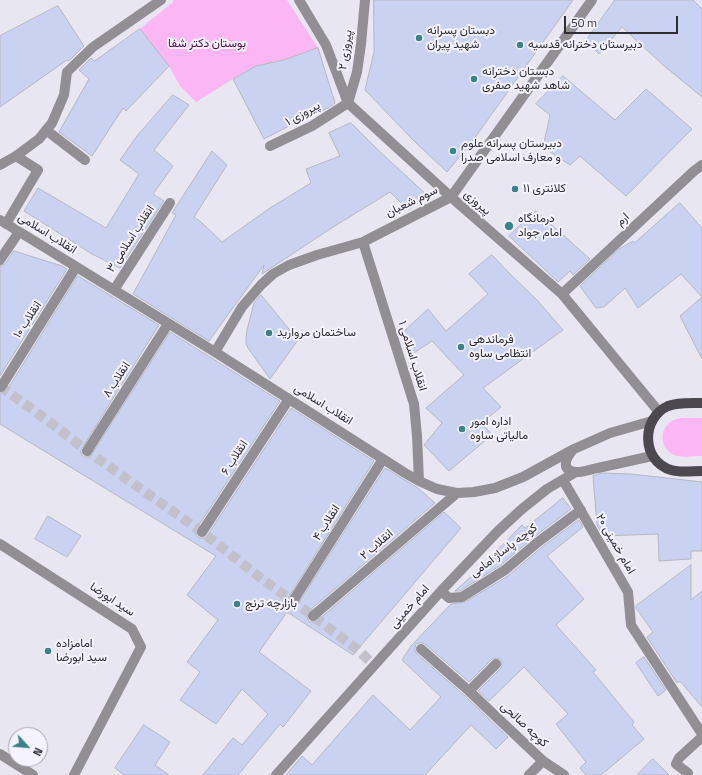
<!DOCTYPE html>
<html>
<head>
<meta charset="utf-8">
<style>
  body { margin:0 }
  #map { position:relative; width:702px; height:775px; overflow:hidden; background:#e7e6f1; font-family:"Titillium Web",sans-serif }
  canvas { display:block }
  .north { position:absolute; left:8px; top:727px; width:40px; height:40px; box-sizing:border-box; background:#f5f3ff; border:1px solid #a6a4ad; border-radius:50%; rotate:116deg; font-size:11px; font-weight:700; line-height:16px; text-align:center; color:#2f2e33 }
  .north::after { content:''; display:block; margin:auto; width:14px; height:18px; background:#3a8386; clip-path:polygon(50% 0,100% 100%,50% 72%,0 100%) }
  .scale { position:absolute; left:564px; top:16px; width:114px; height:18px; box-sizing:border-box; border:2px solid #2f2e33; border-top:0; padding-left:5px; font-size:12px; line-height:14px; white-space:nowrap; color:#2f2e33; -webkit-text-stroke:3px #f5f3ff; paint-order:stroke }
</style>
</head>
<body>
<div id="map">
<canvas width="702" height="775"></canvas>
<div class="north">N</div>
<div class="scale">50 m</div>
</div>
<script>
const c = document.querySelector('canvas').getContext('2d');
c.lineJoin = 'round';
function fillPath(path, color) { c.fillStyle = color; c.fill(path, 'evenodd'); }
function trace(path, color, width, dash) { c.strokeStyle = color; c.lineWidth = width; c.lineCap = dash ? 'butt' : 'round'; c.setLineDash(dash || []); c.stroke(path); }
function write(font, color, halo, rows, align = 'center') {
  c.font = font + ' "Titillium Web",Vazirmatn,sans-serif'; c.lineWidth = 4; c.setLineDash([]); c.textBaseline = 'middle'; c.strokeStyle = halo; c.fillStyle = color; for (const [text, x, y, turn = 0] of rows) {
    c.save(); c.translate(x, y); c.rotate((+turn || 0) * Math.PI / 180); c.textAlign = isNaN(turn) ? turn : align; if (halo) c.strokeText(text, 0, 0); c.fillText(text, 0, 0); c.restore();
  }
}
const green = new Path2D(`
  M 173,0 L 287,0 L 318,48 L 284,60 L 256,66 L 233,79 L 196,102 L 180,86 L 169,66 L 140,29 L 173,2 Z
  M 681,418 L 702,418 L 702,456 C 693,456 682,458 674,455 C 661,449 659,432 669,423 C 673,420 676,419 681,418 Z`);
const building = new Path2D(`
  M 374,0 L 573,0 L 474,139 L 447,172 L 415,142 L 365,90 L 374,52 Z
  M 615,0 L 693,0 L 702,9 L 702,97 L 663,65 L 622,27 L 599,54 L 586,41 Z
  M 58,6 L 84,46 L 69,61 L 67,60 L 0,107 L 0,36 Z
  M 140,29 L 169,66 L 126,111 L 123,108 L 92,156 L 59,132 L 89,79 L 79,70 L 91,58 L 94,61 Z
  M 318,48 L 335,103 L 328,108 L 305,119 L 287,127 L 264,139 L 233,79 L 256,66 L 284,60 Z
  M 563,76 L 615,120 L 646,89 L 692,129 L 626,196 L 580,156 L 570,165 L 543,147 L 550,115 L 536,104 Z
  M 173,95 L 189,105 L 154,150 L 173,166 L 153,194 L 164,201 L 120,268 L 92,254 L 24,211 L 38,188 L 106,228 L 139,174 L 120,160 L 137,136 Z
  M 351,123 L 378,150 L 428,196 L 408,210 L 390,192 L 330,229 L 262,274 L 264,265 L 209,341 L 133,294 L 176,215 L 172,213 L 212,151 L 227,165 L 194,217 L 201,222 L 222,242 L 270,208 L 311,183 L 306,169 L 340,156 L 329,133 Z
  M 680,203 L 702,228 L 702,359 L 680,316 L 702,297 L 681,274 L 638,308 L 625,288 L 604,307 L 596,308 L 580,286 L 619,249 L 633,241 L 634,243 Z
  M 536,211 L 590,259 L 573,275 L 570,271 L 558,282 L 509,236 Z
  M 14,251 L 62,266 L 67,269 L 0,376 L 0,266 L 5,264 Z
  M 492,255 L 510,274 L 537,300 L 563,330 L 483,388 L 501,407 L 482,423 L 492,435 L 449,471 L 424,445 L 442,423 L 426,408 L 464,375 L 432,341 L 409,356 L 402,333 L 428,309 L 446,331 L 488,294 L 469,274 Z
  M 78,276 L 159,325 L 82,448 L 81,450 L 81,454 L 84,457 L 90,457 L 92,454 L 170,332 L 280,401 L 197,528 L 196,531 L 196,535 L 199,538 L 205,538 L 207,536 L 291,408 L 374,461 L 288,598 L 287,601 L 289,606 L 293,607 L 296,607 L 298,604 L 385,468 L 418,488 L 435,503 L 309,611 L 307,613 L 307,617 L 308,620 L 310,622 L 314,622 L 317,621 L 444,512 L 461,528 L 353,655 L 287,612 L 259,652 L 311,691 L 283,727 L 280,724 L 238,775 L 203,775 L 233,738 L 242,745 L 268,714 L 242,689 L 216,724 L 180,700 L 200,672 L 187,662 L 218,620 L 187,595 L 216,556 L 0,424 L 0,393 L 4,393 L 7,390 Z
  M 261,295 L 298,340 L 270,379 L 248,348 L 246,343 L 246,337 L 247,330 L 254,303 Z
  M 604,473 L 631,474 L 702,482 L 702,551 L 691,551 L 691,559 L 659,561 L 658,534 L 603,536 L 597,525 L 593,476 Z
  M 563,498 L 571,509 L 534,537 L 501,565 L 460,591 L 455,591 L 473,575 L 522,525 L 525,528 Z
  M 48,516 L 81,536 L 67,557 L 35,539 Z
  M 579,520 L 583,527 L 547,556 L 584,599 L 556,625 L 596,670 L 593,672 L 634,722 L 632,725 L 644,739 L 601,775 L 586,775 L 580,768 L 586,762 L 556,724 L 568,714 L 524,667 L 489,701 L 478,691 L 501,668 L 502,663 L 500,659 L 497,658 L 492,659 L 469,682 L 425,644 L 423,643 L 419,643 L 416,644 L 415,647 L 415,651 L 417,654 L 465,696 L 508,737 L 496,749 L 471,725 L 425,775 L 286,775 L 302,756 L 312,765 L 373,695 L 410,730 L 441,697 L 402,660 L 411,646 L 451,604 L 465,602 L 508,576 L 542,547 Z
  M 691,565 L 691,600 L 702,591 L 702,707 L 680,681 L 677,683 L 647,637 L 653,632 L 636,608 L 636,606 Z
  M 644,657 L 666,690 L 658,696 L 636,663 Z
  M 144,725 L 170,742 L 155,765 L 169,775 L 124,775 L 115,768 Z
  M 653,759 L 669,775 L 637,775 Z`);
const minorTunnel = new Path2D(`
  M 0,386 L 55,426 L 87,451 L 202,532 L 266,582 L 293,601 L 358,650 L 375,666`);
const minor = new Path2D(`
  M 299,0 L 326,45 L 348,103 L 451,197 L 562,294 L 659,412
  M 46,130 L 85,160
  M 270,146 L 312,126 L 348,103 L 357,72 L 361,44 L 365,0
  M 0,165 L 16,156 L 39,139 L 52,123 L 64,95 L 67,72 L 93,47 L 161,0
  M 0,220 L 215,352 L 405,473 L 419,481 L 437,489 L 457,493 L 474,492 L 495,488 L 523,477 L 574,449 L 610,433 L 652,421
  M 6,224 L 38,170 L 16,156
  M 363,242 L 414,404 L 417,436 L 419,481
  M 0,260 L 19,232
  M 114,290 L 170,203
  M 562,294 L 694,171 L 702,165
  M 215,352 L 242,307 L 261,285 L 273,274 L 289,265 L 317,255 L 363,242 L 451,197 L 592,0
  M 1,387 L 76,267
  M 87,451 L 168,324
  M 572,451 C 565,459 561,472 577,472 C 584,472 591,469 598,468 C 616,464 634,460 652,456
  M 563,480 L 628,592 L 631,625 L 702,734
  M 202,532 L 289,399
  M 0,544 L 132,629 L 141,647 L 74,775
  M 441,591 L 449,598 L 462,597 L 505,570 L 538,542 L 581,510
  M 293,601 L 383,459
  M 313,616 L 457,493
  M 421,649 L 469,691 L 543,761 L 564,775
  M 469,691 L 496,664
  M 0,754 L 33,775
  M 276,775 L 441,591 L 498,531 L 522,509 L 547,489 L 576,472
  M 529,775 L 543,761
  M 686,775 L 688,773 L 676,764 L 679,758 L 702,737`);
const major = new Path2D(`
  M 702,403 C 692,403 678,402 668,406 C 641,418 641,461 671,470 C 681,473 692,471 702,471`);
const markers = [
  [419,38,4,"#3a8386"],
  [520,45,4,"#3a8386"],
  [474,79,4,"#3a8386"],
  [453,151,4,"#3a8386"],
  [515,189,4,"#3a8386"],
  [509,226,5,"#3a8386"],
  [269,333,4,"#3a8386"],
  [461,347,4,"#3a8386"],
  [462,429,4,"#3a8386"],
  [237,604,4,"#3a8386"],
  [48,651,4,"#3a8386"]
];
const poiNames = [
  ["دبستان پسرانه",427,31],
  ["شهید پیران",427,45],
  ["دبیرستان دخترانه قدسیه",528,45],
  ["دبستان دخترانه",482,72],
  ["شاهد شهید صفری",482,86],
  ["دبیرستان پسرانه علوم",461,144],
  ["و معارف اسلامی صدرا",461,158],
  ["کلانتری ۱۱",523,189],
  ["درمانگاه",518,219],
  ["امام جواد",518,233],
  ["ساختمان مروارید",277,333],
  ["فرماندهی",469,340],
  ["انتظامی ساوه",469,354],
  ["اداره امور",470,422],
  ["مالیاتی ساوه",470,436],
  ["بازارچه ترنج",245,604],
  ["امامزاده",56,644],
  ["سید ابورضا",56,658]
];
const parkNames = [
  ["بوستان دکتر شفا",207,44]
];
const streetNames = [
  ["پیروزی ۲",346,50,-82],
  ["پیروزی ۱",303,114,-29],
  ["سوم شعبان",412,202,-26],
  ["پیروزی",477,203,41],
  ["ارم",623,220,-43],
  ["انقلاب اسلامی",47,234,32],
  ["انقلاب اسلامی ۳",131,239,-57],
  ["انقلاب ۱۰",28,320,-57],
  ["انقلاب اسلامی ۱",412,356,73],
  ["انقلاب ۸",117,380,-57],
  ["انقلاب اسلامی",323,405,32],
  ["انقلاب ۶",235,458,-57],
  ["انقلاب ۴",327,523,-58],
  ["امام خمینی ۲۰",615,544,60],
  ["انقلاب ۲",377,545,-41],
  ["کوچه پاساژ امامی",504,551,-37],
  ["سید ابورضا",112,600,33],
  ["امام خمینی",410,607,-49],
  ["کوچه صالحی",524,725,43]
];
fillPath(green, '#fbb6f3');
fillPath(building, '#cad2f2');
trace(building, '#b5b7c2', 1);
trace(minorTunnel, '#c2c1cb', 10, [10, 5]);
trace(minor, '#918f93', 10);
trace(major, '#4c484f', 10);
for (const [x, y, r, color] of markers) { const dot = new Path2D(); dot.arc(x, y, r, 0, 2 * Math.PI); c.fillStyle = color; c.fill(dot); trace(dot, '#f5f3ff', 1.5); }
write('12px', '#2f2e33', '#f5f3ff', poiNames, 'left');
write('12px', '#590455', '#f5f3ff', parkNames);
write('12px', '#2f2e33', '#f5f3ff', streetNames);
</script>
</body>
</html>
